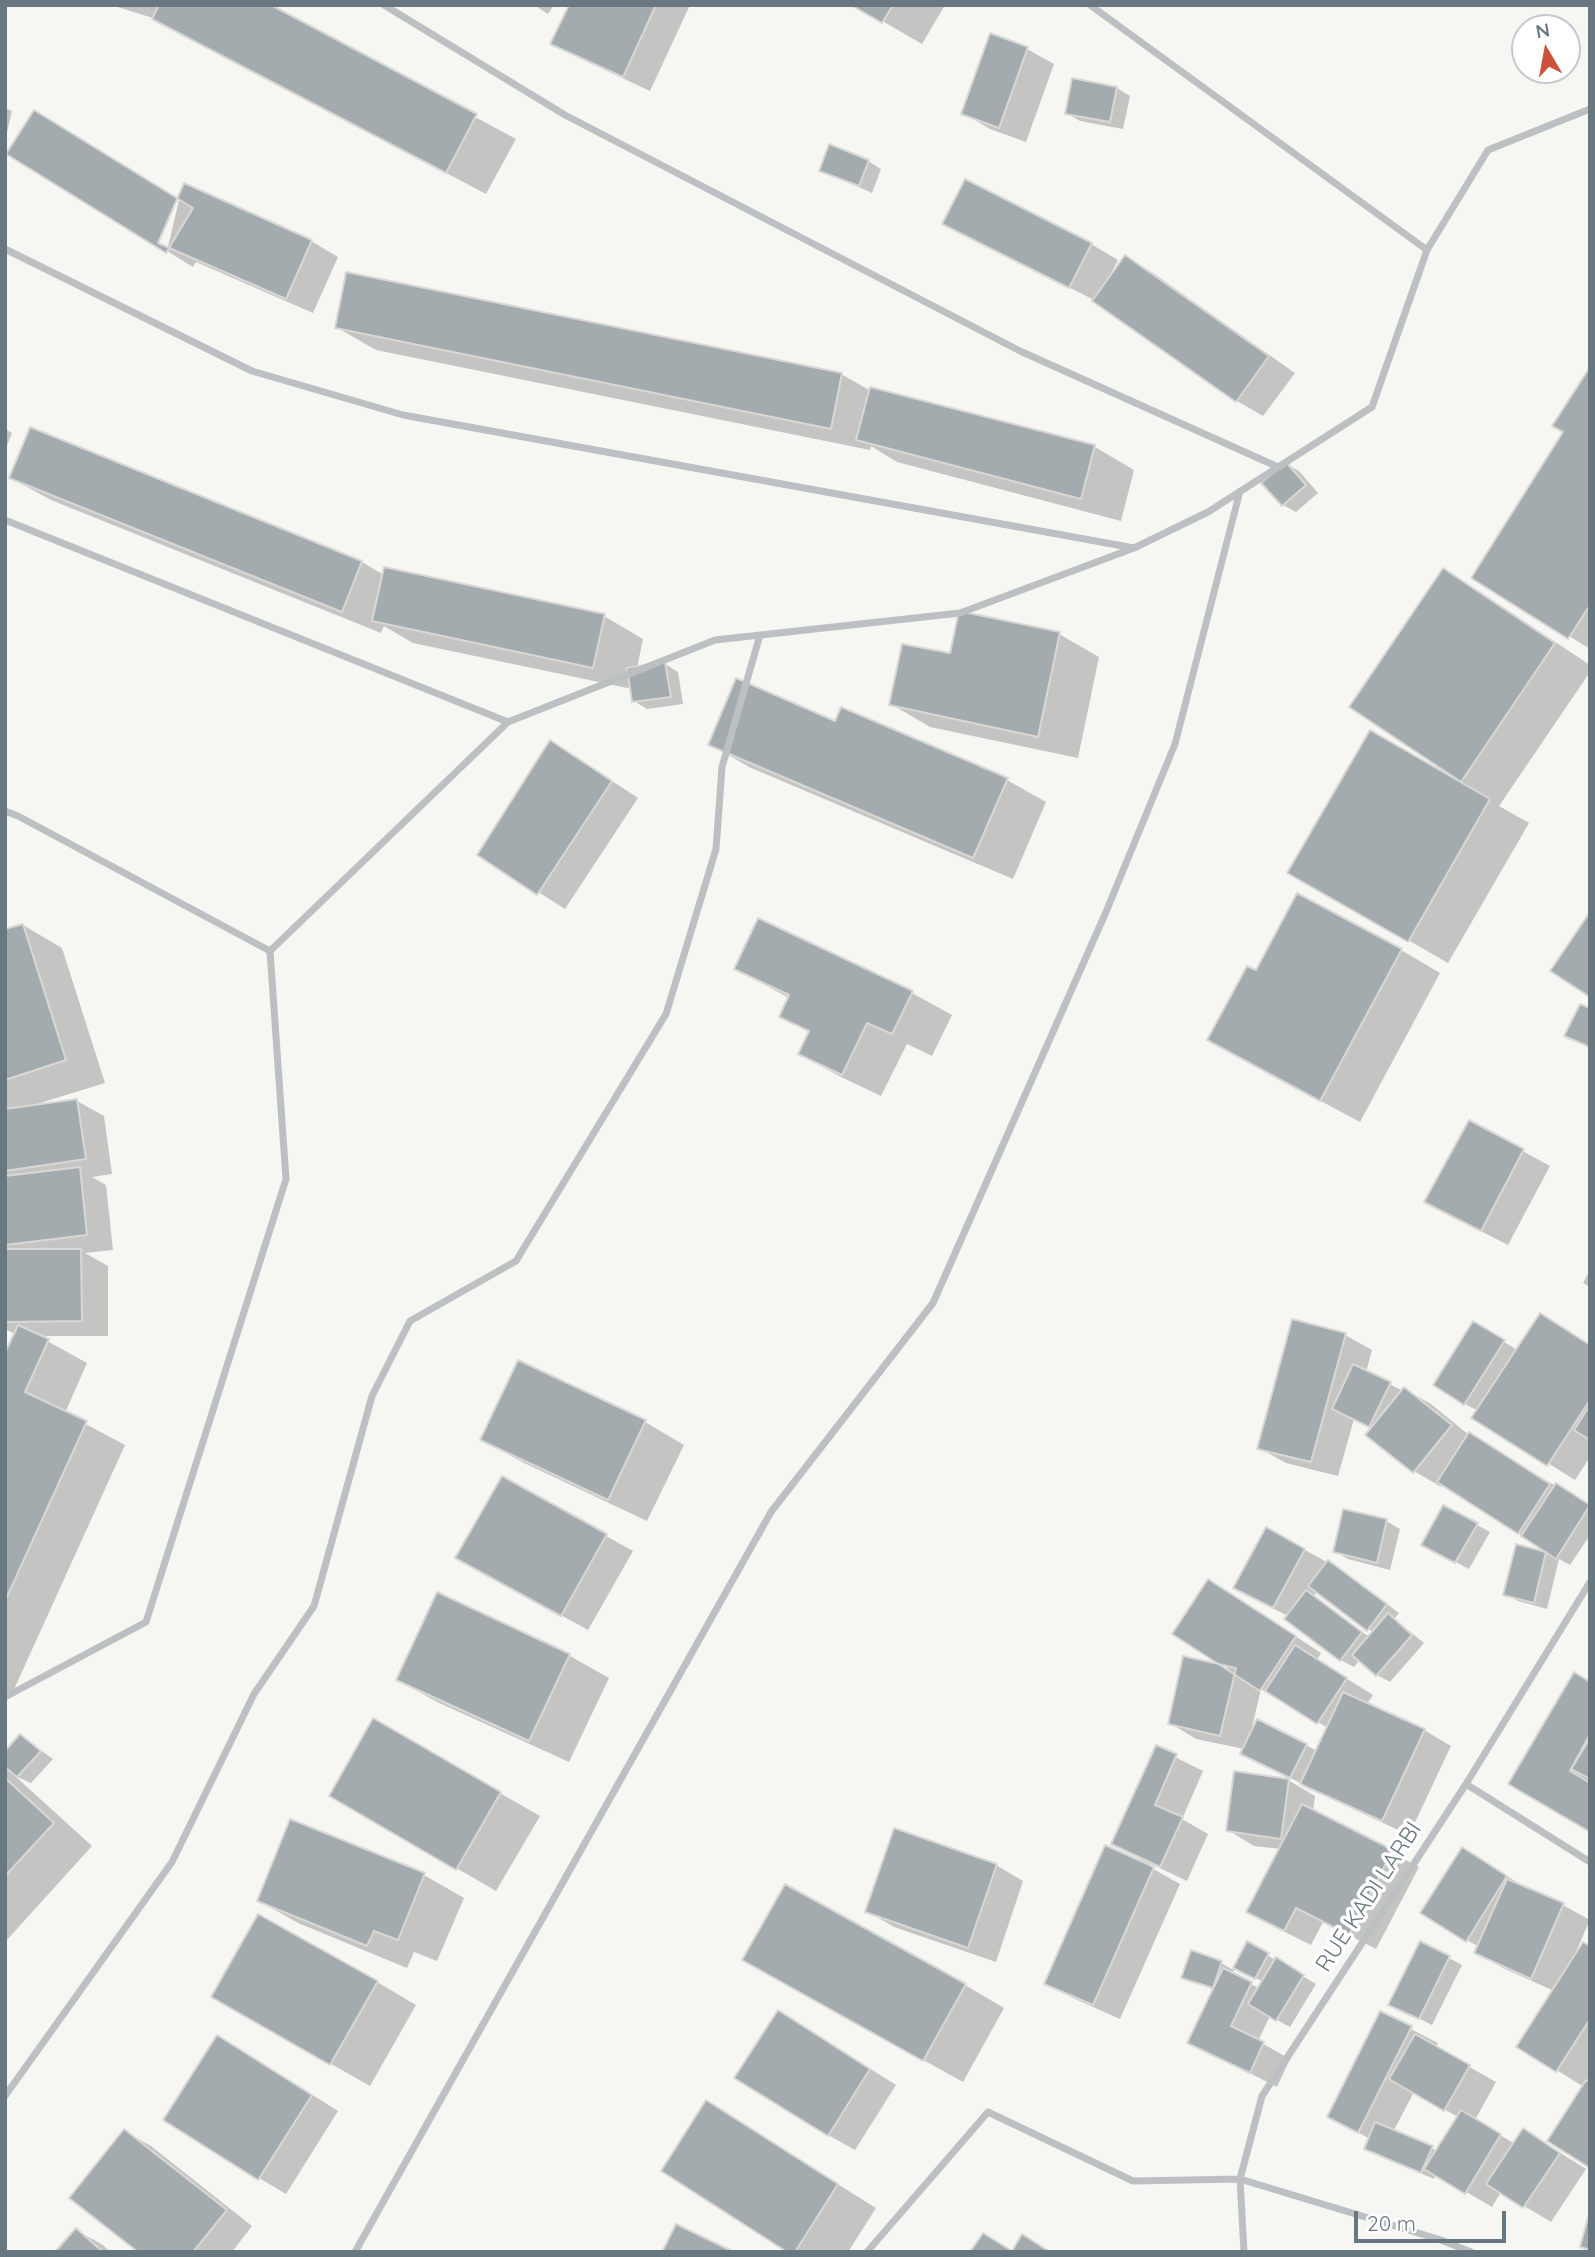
<!DOCTYPE html>
<html>
<head>
<meta charset="utf-8">
<style>
  body { margin:0 }
  #map { position:relative; width:1595px; height:2257px; overflow:hidden; background:#f6f6f3; font-family:Quicksand,sans-serif }
  canvas { display:block }
  .frame { position:absolute; inset:0; border:7px solid #697880; pointer-events:none }
  .north { position:absolute; left:1511px; top:14px; width:70px; height:70px; box-sizing:border-box; background:#fff; border:2px solid #c3c9cc; border-radius:50%; rotate:350deg; font-size:19px; font-weight:700; line-height:28px; text-align:center; color:#697880 }
  .north::after { content:''; display:block; margin:auto; width:24px; height:32px; background:#cd513c; clip-path:polygon(50% 0,100% 100%,50% 72%,0 100%) }
  .scale { position:absolute; left:1354px; top:2211px; width:152px; height:32px; box-sizing:border-box; border:4px solid #697880; border-top:0; padding-left:9px; font-size:21px; line-height:24px; white-space:nowrap; color:#697880; -webkit-text-stroke:5px #fff; paint-order:stroke }
</style>
</head>
<body>
<div id="map">
<canvas width="1595" height="2257"></canvas>
<div class="frame"></div>
<div class="north">N</div>
<div class="scale">20 m</div>
</div>
<script>
const c = document.querySelector('canvas').getContext('2d');
c.lineJoin = 'round';
function fillPath(path, color) { c.fillStyle = color; c.fill(path, 'evenodd'); }
function trace(path, color, width, dash) { c.strokeStyle = color; c.lineWidth = width; c.lineCap = dash ? 'butt' : 'round'; c.setLineDash(dash || []); c.stroke(path); }
function write(font, color, halo, rows, align = 'center') {
  c.font = font + ' Quicksand,sans-serif'; c.lineWidth = 7; c.setLineDash([]); c.textBaseline = 'middle'; c.strokeStyle = halo; c.fillStyle = color; for (const [text, x, y, turn = 0] of rows) {
    c.save(); c.translate(x, y); c.rotate((+turn || 0) * Math.PI / 180); c.textAlign = isNaN(turn) ? turn : align; if (halo) c.strokeText(text, 0, 0); c.fillText(text, 0, 0); c.restore();
  }
}
const shadow = new Path2D(`
  M 111,5 L 267,5 L 516,139 L 486,194 L 156,19 Z
  M 534,5 L 554,5 L 548,14 Z
  M 571,5 L 690,5 L 650,91 L 579,58 L 553,43 Z
  M 855,5 L 945,5 L 922,44 Z
  M 991,36 L 1027,49 L 1054,64 L 1026,142 L 990,129 L 963,113 Z
  M 1117,88 L 1130,96 L 1123,129 L 1080,121 L 1067,113 Z
  M 5,108 L 12,111 L 5,141 Z
  M 868,161 L 881,169 L 872,193 L 821,170 Z
  M 179,200 L 311,241 L 338,257 L 313,313 L 196,262 L 193,267 L 167,251 Z
  M 944,224 L 1091,244 L 1118,260 L 1109,277 L 1111,278 L 1126,257 L 1153,273 L 1295,373 L 1263,416 L 1237,401 L 1096,301 Z
  M 336,327 L 841,374 L 871,391 L 871,389 L 1095,447 L 1134,470 L 1121,521 L 897,462 L 871,446 L 870,450 L 376,350 Z
  M 1590,370 L 1590,649 L 1474,577 L 1566,432 Z
  M 5,429 L 12,433 L 5,451 Z
  M 31,429 L 362,562 L 384,575 L 604,616 L 643,639 L 637,668 L 665,664 L 678,672 L 683,704 L 647,709 L 634,701 L 632,689 L 413,643 L 384,626 L 381,633 L 51,500 L 11,478 Z
  M 1286,464 L 1299,471 L 1318,493 L 1296,512 L 1283,505 Z
  M 1443,570 L 1482,593 L 1590,665 L 1590,672 L 1499,806 L 1529,823 L 1448,963 L 1289,872 L 1460,779 Z
  M 1059,634 L 1099,657 L 1078,758 L 930,727 L 891,704 L 952,655 Z
  M 836,723 L 1007,780 L 1046,802 L 1013,879 L 749,767 L 710,744 Z
  M 577,758 L 638,798 L 565,909 L 480,855 Z
  M 759,920 L 912,993 L 952,1015 L 932,1056 L 907,1044 L 881,1096 L 839,1076 L 800,1054 L 810,1033 L 781,1016 L 789,998 L 736,969 Z
  M 23,925 L 62,948 L 105,1083 L 37,1104 L 37,1106 L 77,1101 L 104,1116 L 112,1174 L 92,1177 L 106,1185 L 113,1250 L 85,1253 L 108,1266 L 108,1336 L 38,1336 L 87,1363 L 65,1413 L 125,1445 L 11,1696 L 5,1694 L 5,1357 L 15,1334 L 5,1329 L 5,931 Z
  M 1401,950 L 1440,973 L 1360,1122 L 1248,1062 L 1256,973 Z
  M 1469,1122 L 1550,1166 L 1508,1245 L 1453,1217 Z
  M 1590,1270 L 1590,1287 L 1583,1283 Z
  M 1541,1315 L 1590,1345 L 1590,1457 L 1575,1480 L 1474,1417 L 1478,1411 L 1465,1404 L 1496,1337 L 1519,1351 Z
  M 1345,1335 L 1372,1350 L 1366,1372 L 1403,1391 L 1404,1389 L 1431,1404 L 1469,1435 L 1590,1506 L 1590,1535 L 1570,1565 L 1559,1559 L 1547,1609 L 1518,1601 L 1505,1594 L 1517,1546 L 1550,1554 L 1443,1484 L 1441,1487 L 1414,1471 L 1373,1428 L 1354,1419 L 1338,1476 L 1286,1463 L 1259,1448 Z
  M 519,1363 L 645,1422 L 684,1445 L 647,1521 L 522,1462 L 482,1439 Z
  M 502,1478 L 633,1551 L 588,1630 L 484,1573 Z
  M 1386,1521 L 1400,1529 L 1390,1570 L 1348,1559 L 1335,1551 Z
  M 1477,1525 L 1490,1532 L 1469,1569 L 1424,1545 Z
  M 1267,1529 L 1341,1570 L 1399,1613 L 1394,1619 L 1424,1643 L 1390,1682 L 1377,1675 L 1360,1660 L 1354,1667 L 1341,1660 L 1286,1619 L 1288,1616 L 1262,1603 ZM 1317,1591 L 1368,1629 L 1374,1632 L 1369,1637 L 1314,1596 Z
  M 438,1595 L 570,1656 L 609,1678 L 569,1762 L 437,1702 L 398,1680 Z
  M 1236,1597 L 1321,1653 L 1317,1660 L 1373,1695 L 1367,1704 L 1424,1730 L 1451,1746 L 1409,1835 L 1329,1798 L 1256,1760 L 1244,1749 L 1196,1739 L 1170,1723 L 1227,1668 ZM 1261,1689 L 1328,1728 L 1317,1751 L 1306,1745 L 1251,1732 Z
  M 1590,1684 L 1590,1830 L 1510,1783 Z
  M 374,1721 L 540,1816 L 496,1891 L 331,1795 Z
  M 21,1736 L 53,1759 L 31,1783 L 15,1776 L 92,1846 L 5,1942 L 5,1754 Z
  M 1157,1748 L 1203,1771 L 1182,1819 L 1208,1834 L 1187,1881 L 1149,1863 L 1148,1866 L 1180,1884 L 1120,2019 L 1073,1998 L 1046,1983 L 1147,1863 L 1114,1844 Z
  M 1288,1780 L 1315,1796 L 1313,1811 L 1419,1867 L 1376,1949 L 1323,1922 L 1311,1945 L 1275,1927 L 1281,1849 L 1254,1846 L 1228,1830 Z
  M 291,1821 L 424,1875 L 464,1898 L 437,1961 L 414,1952 L 407,1968 L 298,1923 L 259,1901 Z
  M 996,1865 L 1023,1881 L 996,1962 L 894,1927 L 867,1911 Z
  M 1489,1865 L 1528,1889 L 1563,1905 L 1590,1920 L 1575,1954 L 1590,1948 L 1590,2076 L 1584,2087 L 1518,2046 L 1554,1991 L 1503,1968 L 1476,1953 L 1479,1947 L 1467,1940 Z
  M 1247,1943 L 1316,1984 L 1290,2027 L 1270,2016 L 1258,2041 L 1290,2059 L 1277,2087 L 1189,2042 L 1214,1990 L 1183,1977 L 1221,1963 L 1233,1970 ZM 1235,1967 L 1263,1982 L 1259,1988 L 1232,1975 Z
  M 1449,1958 L 1462,1965 L 1432,2025 L 1404,2011 Z
  M 377,1982 L 416,2005 L 370,2086 L 213,1997 Z
  M 783,1982 L 965,1985 L 1004,2008 L 963,2082 Z
  M 1380,2013 L 1438,2043 L 1436,2048 L 1496,2082 L 1475,2120 L 1515,2144 L 1524,2130 L 1586,2169 L 1551,2222 L 1501,2192 L 1492,2207 L 1436,2174 L 1434,2179 L 1379,2156 L 1366,2148 L 1370,2139 L 1329,2116 ZM 1414,2092 L 1458,2117 L 1438,2151 L 1393,2132 Z
  M 805,2028 L 896,2085 L 855,2150 L 828,2135 Z
  M 244,2052 L 338,2111 L 286,2194 L 259,2178 Z
  M 706,2102 L 876,2208 L 848,2252 L 790,2252 Z
  M 124,2131 L 151,2146 L 252,2226 L 232,2252 L 141,2252 Z
  M 76,2230 L 103,2245 L 110,2252 L 57,2252 Z`);
const building = new Path2D(`
  M 159,5 L 271,5 L 477,114 L 446,173 L 152,19 Z
  M 569,5 L 656,5 L 623,77 L 550,44 Z
  M 851,5 L 893,5 L 882,23 Z
  M 990,33 L 1028,47 L 999,128 L 961,114 Z
  M 1072,78 L 1117,87 L 1110,122 L 1065,114 Z
  M 34,110 L 193,208 L 166,253 L 6,154 Z
  M 829,144 L 869,160 L 859,186 L 819,171 Z
  M 965,179 L 1092,243 L 1069,288 L 942,224 Z
  M 184,183 L 312,240 L 286,299 L 158,243 Z
  M 1125,255 L 1269,356 L 1236,402 L 1092,301 Z
  M 346,272 L 842,373 L 831,429 L 335,328 Z
  M 1590,367 L 1590,605 L 1568,639 L 1471,578 L 1563,432 L 1552,426 Z
  M 870,387 L 1095,445 L 1081,499 L 856,440 Z
  M 30,427 L 362,561 L 342,612 L 9,478 Z
  M 1286,462 L 1306,485 L 1282,506 L 1261,483 Z
  M 384,567 L 605,614 L 593,668 L 372,621 Z
  M 1443,568 L 1555,643 L 1461,782 L 1349,707 Z
  M 959,611 L 1060,632 L 1038,737 L 889,705 L 902,644 L 950,653 Z
  M 665,662 L 671,697 L 632,702 L 627,668 Z
  M 736,678 L 835,721 L 841,707 L 1008,778 L 973,858 L 708,745 Z
  M 1370,730 L 1490,799 L 1408,942 L 1287,873 Z
  M 550,740 L 612,781 L 537,895 L 477,855 Z
  M 1297,893 L 1402,949 L 1320,1101 L 1207,1040 L 1247,966 L 1256,970 Z
  M 1590,912 L 1590,997 L 1550,971 Z
  M 758,918 L 913,991 L 892,1034 L 867,1023 L 842,1075 L 798,1054 L 809,1031 L 779,1017 L 789,995 L 734,969 Z
  M 23,924 L 66,1060 L 5,1080 L 5,929 Z
  M 1580,1004 L 1590,1008 L 1590,1047 L 1564,1036 Z
  M 77,1099 L 86,1159 L 5,1171 L 5,1109 Z
  M 1469,1120 L 1524,1149 L 1481,1231 L 1424,1202 Z
  M 80,1167 L 87,1235 L 5,1245 L 5,1176 Z
  M 5,1249 L 81,1249 L 82,1321 L 5,1322 Z
  M 1540,1313 L 1590,1345 L 1590,1400 L 1547,1466 L 1471,1418 Z
  M 1292,1319 L 1346,1333 L 1311,1462 L 1257,1449 Z
  M 1473,1321 L 1505,1340 L 1464,1405 L 1433,1385 Z
  M 18,1325 L 49,1339 L 25,1392 L 87,1421 L 5,1601 L 5,1353 Z
  M 518,1360 L 646,1420 L 608,1500 L 480,1440 Z
  M 1353,1364 L 1391,1382 L 1369,1427 L 1332,1409 Z
  M 1404,1387 L 1452,1425 L 1413,1473 L 1365,1435 Z
  M 1590,1405 L 1590,1440 L 1574,1430 Z
  M 1469,1432 L 1550,1484 L 1518,1534 L 1437,1482 Z
  M 502,1476 L 607,1534 L 561,1616 L 455,1558 Z
  M 1556,1483 L 1590,1505 L 1556,1559 L 1521,1536 Z
  M 1443,1505 L 1478,1523 L 1455,1563 L 1421,1545 Z
  M 1343,1509 L 1387,1519 L 1377,1563 L 1333,1552 Z
  M 1266,1527 L 1305,1549 L 1273,1608 L 1233,1588 Z
  M 1516,1544 L 1546,1552 L 1534,1603 L 1503,1595 Z
  M 1328,1560 L 1387,1604 L 1367,1631 L 1308,1586 Z
  M 1208,1579 L 1296,1636 L 1260,1691 L 1172,1634 Z
  M 1306,1590 L 1362,1632 L 1340,1661 L 1284,1619 Z
  M 437,1592 L 570,1654 L 529,1741 L 396,1680 Z
  M 1388,1613 L 1412,1635 L 1376,1676 L 1352,1655 Z
  M 1295,1645 L 1347,1678 L 1317,1724 L 1265,1691 Z
  M 1183,1656 L 1236,1668 L 1220,1736 L 1168,1724 Z
  M 1574,1672 L 1590,1682 L 1590,1738 L 1570,1771 L 1590,1783 L 1590,1832 L 1508,1784 Z
  M 1343,1692 L 1425,1729 L 1382,1821 L 1300,1784 Z
  M 373,1718 L 501,1792 L 456,1870 L 329,1796 Z
  M 1257,1719 L 1307,1744 L 1290,1778 L 1240,1754 Z
  M 20,1734 L 41,1751 L 17,1777 L 5,1767 L 5,1751 Z
  M 1590,1734 L 1590,1779 L 1571,1769 Z
  M 1156,1745 L 1177,1754 L 1155,1805 L 1183,1817 L 1160,1867 L 1111,1844 Z
  M 1234,1771 L 1289,1779 L 1281,1839 L 1226,1831 Z
  M 5,1778 L 54,1823 L 5,1876 Z
  M 1302,1804 L 1393,1850 L 1349,1935 L 1296,1908 L 1284,1931 L 1246,1912 Z
  M 290,1819 L 425,1873 L 398,1940 L 374,1931 L 367,1946 L 257,1901 Z
  M 894,1828 L 997,1864 L 968,1948 L 865,1912 Z
  M 1105,1845 L 1154,1867 L 1093,2005 L 1044,1984 Z
  M 1462,1847 L 1507,1876 L 1466,1942 L 1420,1913 Z
  M 1507,1879 L 1564,1903 L 1531,1979 L 1474,1953 Z
  M 785,1884 L 966,1984 L 923,2061 L 742,1960 Z
  M 258,1914 L 378,1981 L 330,2065 L 211,1997 Z
  M 1247,1941 L 1269,1953 L 1255,1979 L 1233,1968 Z
  M 1420,1941 L 1450,1956 L 1419,2019 L 1388,2005 Z
  M 1583,1942 L 1590,1946 L 1590,2019 L 1556,2072 L 1516,2047 Z
  M 1191,1950 L 1222,1961 L 1213,1988 L 1181,1978 Z
  M 1276,1957 L 1304,1975 L 1276,2021 L 1248,2004 Z
  M 1223,1968 L 1252,1982 L 1231,2026 L 1264,2042 L 1250,2073 L 1187,2043 Z
  M 778,2010 L 870,2069 L 828,2136 L 734,2078 Z
  M 1380,2011 L 1412,2026 L 1358,2133 L 1327,2117 Z
  M 1415,2034 L 1470,2065 L 1444,2111 L 1389,2079 Z
  M 217,2035 L 312,2095 L 258,2180 L 163,2120 Z
  M 1586,2080 L 1590,2082 L 1590,2168 L 1547,2141 Z
  M 706,2100 L 838,2184 L 795,2252 L 787,2252 L 661,2171 Z
  M 1461,2110 L 1501,2134 L 1465,2194 L 1424,2169 Z
  M 1375,2122 L 1433,2146 L 1421,2173 L 1364,2149 Z
  M 1523,2128 L 1560,2153 L 1523,2208 L 1486,2184 Z
  M 124,2129 L 227,2210 L 193,2252 L 138,2252 L 69,2198 Z
  M 1590,2210 L 1590,2250 L 1580,2247 Z
  M 676,2224 L 734,2252 L 662,2252 Z
  M 76,2228 L 103,2252 L 55,2252 Z
  M 983,2233 L 1012,2251 L 1022,2234 L 1050,2252 L 970,2252 Z`);
const minor = new Path2D(`
  M 384,5 L 565,115 L 1020,351 L 1278,467
  M 5,249 L 252,371 L 403,415 L 1134,548 L 1208,512 L 1372,407 L 1427,250 L 1090,5
  M 1427,250 L 1488,150 L 1590,109
  M 5,520 L 508,722 L 715,640 L 960,613 L 1134,548
  M 5,811 L 18,816 L 270,951
  M 5,1697 L 146,1622 L 286,1179 L 270,951 L 508,722
  M 1466,1784 L 1590,1862
  M 5,2096 L 172,1862 L 254,1694 L 314,1606 L 372,1396 L 410,1321 L 516,1261 L 666,1014 L 716,849 L 722,767 L 760,635
  M 355,2252 L 771,1512 L 933,1303 L 1106,912 L 1175,744 L 1240,491
  M 867,2252 L 988,2112 L 1133,2181 L 1240,2179 L 1441,2240 L 1471,2252
  M 1244,2252 L 1240,2179 L 1262,2096 L 1466,1784 L 1590,1582`);
const streetNames = [
  ["RUE KADI LARBI",1369,1897,-57]
];
fillPath(shadow, '#0003');
fillPath(building, '#a4abaf');
trace(building, '#d7d7d6', 2);
trace(minor, '#bcc0c2', 7);
write('23px', '#697880', '#fff', streetNames);
</script>
</body>
</html>
